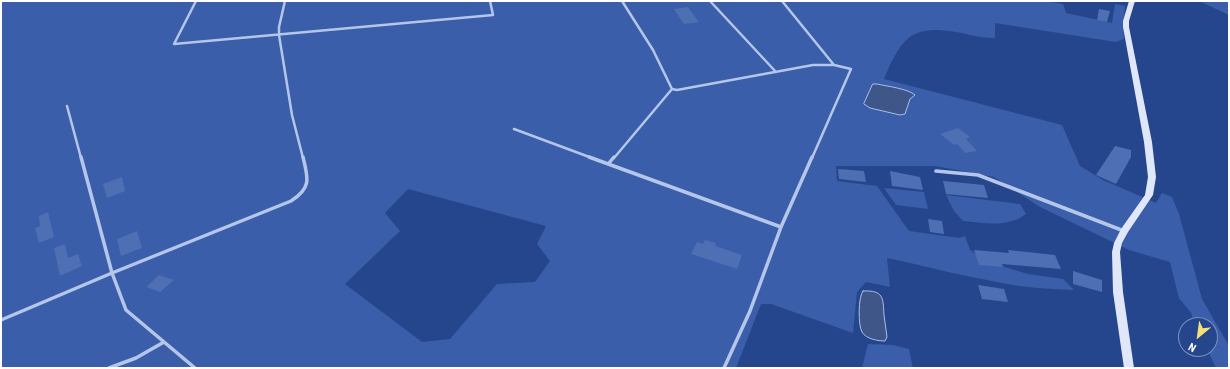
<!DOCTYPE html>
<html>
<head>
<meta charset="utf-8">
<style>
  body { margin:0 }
  #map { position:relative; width:1230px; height:369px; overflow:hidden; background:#25468c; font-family:"Roboto Condensed",sans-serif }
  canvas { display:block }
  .frame { position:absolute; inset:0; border:2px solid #fff; pointer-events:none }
  .north { position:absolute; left:1178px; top:317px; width:40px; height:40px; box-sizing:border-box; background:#25468c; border:1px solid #7c90ba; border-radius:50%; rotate:209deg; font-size:11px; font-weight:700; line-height:16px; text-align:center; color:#fff }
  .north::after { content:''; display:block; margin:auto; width:14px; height:18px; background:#f4e078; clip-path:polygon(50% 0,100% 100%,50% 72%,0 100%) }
</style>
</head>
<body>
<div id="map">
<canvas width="1230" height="369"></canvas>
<div class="frame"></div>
<div class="north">N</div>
</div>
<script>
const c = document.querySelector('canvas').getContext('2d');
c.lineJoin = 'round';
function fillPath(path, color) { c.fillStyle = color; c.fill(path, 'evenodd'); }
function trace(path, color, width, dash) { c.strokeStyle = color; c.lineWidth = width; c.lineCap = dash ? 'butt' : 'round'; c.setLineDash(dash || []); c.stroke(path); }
const green = new Path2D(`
  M 1,1 L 1046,1 L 1063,4 L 1066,13 L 1112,23 L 1115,4 L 1125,6 L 1123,25 L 1124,39 L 1116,42 L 995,23 L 995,38 C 984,38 973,36 962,33 C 912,24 903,35 884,79 L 1062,125 L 1080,166 L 1103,180 L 1156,203 L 1162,193 L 1172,197 L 1179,214 L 1202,299 L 1229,346 L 1229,368 L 1216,368 L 1207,349 L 1210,349 L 1210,325 L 1196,325 L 1191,313 L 1179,298 L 1170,262 L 1129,250 L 1040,207 L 994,177 L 935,166 L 836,166 L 837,181 L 877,186 L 909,231 L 959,238 L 965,236 L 970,250 L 988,262 L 1028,274 L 1063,279 L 1074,290 C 1046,289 1018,287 992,281 C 957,275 922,265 887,258 L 890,287 L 866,282 L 857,292 L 853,333 L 771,304 L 761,304 L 736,368 L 1,368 ZM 873,84 L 878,84 L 912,92 L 905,113 L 900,115 L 870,108 L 865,104 ZM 408,189 L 546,226 L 537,244 L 550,261 L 535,282 L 497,284 L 450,339 L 422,342 L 345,284 L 400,231 L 385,213 Z
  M 1199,1 L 1229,1 L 1229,15 Z
  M 884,188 L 924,192 L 928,209 L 896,205 Z
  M 946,195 L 1020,204 L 1026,214 C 1007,228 985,223 963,221 L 954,211 Z
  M 868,344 L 893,345 L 909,349 L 913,368 L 862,368 Z`);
const water = new Path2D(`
  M 873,84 L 877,84 C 886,86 909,89 915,95 L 910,99 L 905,114 L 900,115 L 870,108 L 864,104 Z
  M 863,291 C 884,290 883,298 884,315 C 885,322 886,330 887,337 L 885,341 C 878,341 866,339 862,332 C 858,325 858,297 863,291 Z`);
const building = new Path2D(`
  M 688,7 L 690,10 L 699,22 L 684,24 L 674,9 Z
  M 1099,9 L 1110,11 L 1107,22 L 1097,20 Z
  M 958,128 L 970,137 L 966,139 L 977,151 L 965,153 L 957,144 L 954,145 L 940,134 Z
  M 1115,146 L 1131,150 L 1131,157 L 1116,184 L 1096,175 Z
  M 838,169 L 864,171 L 866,182 L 839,179 Z
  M 890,171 L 920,177 L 923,190 L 892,186 Z
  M 122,177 L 125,191 L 107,198 L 103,184 Z
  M 943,181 L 984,185 L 988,198 L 946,194 Z
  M 48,212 L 54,237 L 39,243 L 35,228 L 40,226 L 39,216 Z
  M 928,219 L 942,221 L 944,234 L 930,232 Z
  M 137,231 L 142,248 L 121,256 L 117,239 Z
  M 705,240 L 716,243 L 715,246 L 742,255 L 737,269 L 691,254 L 697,242 L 703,244 Z
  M 65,244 L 68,258 L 78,254 L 82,266 L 60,276 L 54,248 Z
  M 974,250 L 1009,253 L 1008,250 L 1055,255 L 1061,269 L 1002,264 L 1003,267 L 979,265 Z
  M 1073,271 L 1102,280 L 1102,292 L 1073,284 Z
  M 159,275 L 174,280 L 160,292 L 146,287 Z
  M 978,285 L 1004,289 L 1008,302 L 982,299 Z`);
const laneFar1 = new Path2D(`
  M 196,1 L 174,44 L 493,15 L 490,1
  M 285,1 L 279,27 L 279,35 L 292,115 L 303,158
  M 622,1 L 653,50 L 672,89
  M 710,1 L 776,72
  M 782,1 L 834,65
  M 672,89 L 677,90 L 813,65 L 834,65 L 851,69 L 812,158
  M 67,106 L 81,158
  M 514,129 L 592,158
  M 614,158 L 672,89`);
const lane = new Path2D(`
  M 81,157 L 112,273 L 126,310 L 195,368
  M 589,157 L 781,227
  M 609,163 L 614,157
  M 936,171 L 978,175 L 1124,231
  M 1,320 L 112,273 L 291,201 C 312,188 308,178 303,157
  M 109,368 L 136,358 L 164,342
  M 724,368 L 750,311 L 781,227 L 812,157`);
const secondary = new Path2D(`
  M 1129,1 L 1135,1 L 1129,21 L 1129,27 L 1152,142 L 1156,177 L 1153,195 L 1128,232 L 1122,243 L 1120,252 L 1123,292 L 1134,368 L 1124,368 L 1113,292 L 1112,252 L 1114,243 L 1121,229 L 1145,195 L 1148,177 L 1144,142 L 1123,27 L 1123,21 Z`);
fillPath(green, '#3a5ea9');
fillPath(water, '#3f5689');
trace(water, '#a8bfeb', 1);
fillPath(building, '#4e6fb3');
trace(laneFar1, '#b4c6ea', 2.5);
trace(lane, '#b4c6ea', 3.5);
fillPath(secondary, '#dfe7f9');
</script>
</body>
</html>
